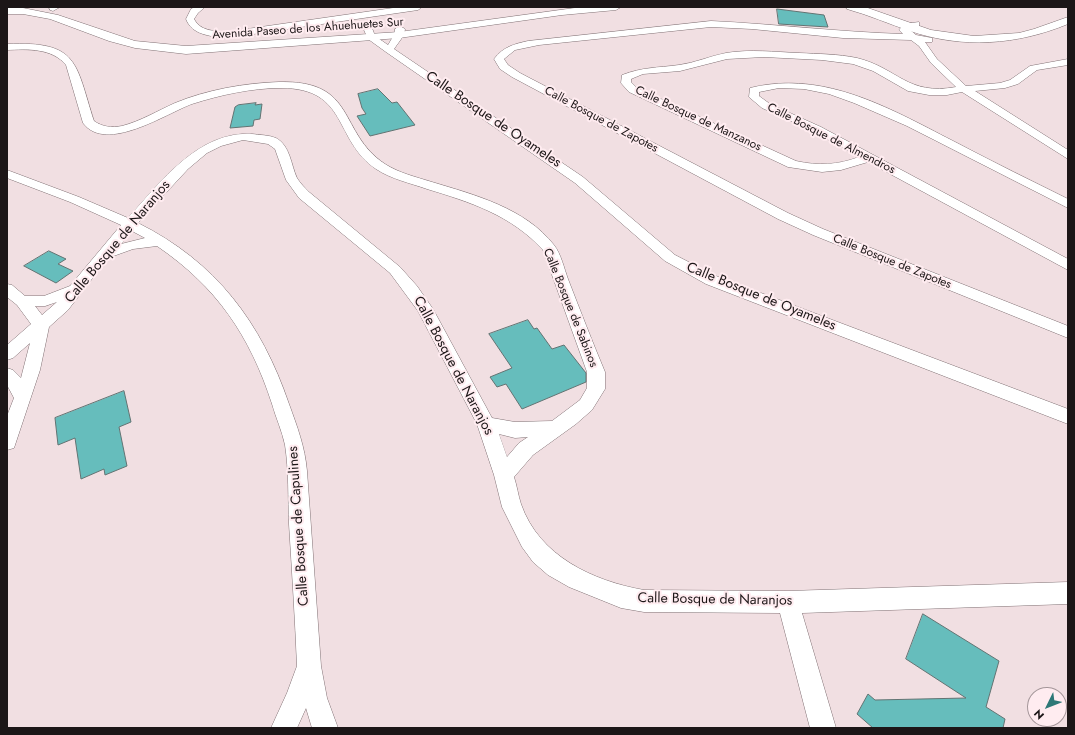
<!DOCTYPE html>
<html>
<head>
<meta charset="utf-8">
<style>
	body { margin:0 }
	#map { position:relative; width:1075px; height:735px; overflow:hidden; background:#f1dfe2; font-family:Jost,sans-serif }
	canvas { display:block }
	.frame { position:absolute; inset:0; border:8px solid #1c1617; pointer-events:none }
	.north { position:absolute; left:1027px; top:687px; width:40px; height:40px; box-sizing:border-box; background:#ffecf0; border:1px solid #a49699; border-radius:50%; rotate:227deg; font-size:11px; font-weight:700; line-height:16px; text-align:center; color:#1c1617 }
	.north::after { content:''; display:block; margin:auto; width:14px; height:18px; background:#2e7877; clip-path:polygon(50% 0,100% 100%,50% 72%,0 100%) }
</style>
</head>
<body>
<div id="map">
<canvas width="1075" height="735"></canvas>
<div class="frame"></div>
<div class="north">N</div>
</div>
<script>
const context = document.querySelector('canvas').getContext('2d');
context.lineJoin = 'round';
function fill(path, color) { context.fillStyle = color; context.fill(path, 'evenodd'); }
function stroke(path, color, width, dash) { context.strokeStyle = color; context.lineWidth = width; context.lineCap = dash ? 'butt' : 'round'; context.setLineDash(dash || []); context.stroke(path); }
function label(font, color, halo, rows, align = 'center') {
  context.font = font + ' Jost,sans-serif'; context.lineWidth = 4; context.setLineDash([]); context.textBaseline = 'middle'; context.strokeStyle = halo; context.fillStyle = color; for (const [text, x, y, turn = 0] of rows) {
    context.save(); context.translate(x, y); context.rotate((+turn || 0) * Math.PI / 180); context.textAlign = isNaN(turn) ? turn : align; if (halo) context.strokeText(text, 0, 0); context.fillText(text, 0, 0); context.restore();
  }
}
const building = new Path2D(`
	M777,9L824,15L828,27L779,24Z
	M378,89L392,103L397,102L415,125L370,136L357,116L366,114L362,108L358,94Z
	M256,103L255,105L262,104L260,119L254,120L253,126L230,128L235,107L238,105Z
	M49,251L66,259L58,264L73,271L56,283L24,266Z
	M528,320L534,329L537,328L552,349L564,345L586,373V382L522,409L506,384L497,387L490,377L512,368L489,334Z
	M124,391L131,422L119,427L127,466L105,475L104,469L81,479L75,438L58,445L55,418Z
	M923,614L999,661L986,707L1005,719L1003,728H873L857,714L868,694L875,700L966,698L906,659Z`);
fill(building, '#66bdbc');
stroke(building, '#627372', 1);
const minor = new Path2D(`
	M49,7H60L53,11L50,10Z
	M195,7H205L198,13L194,19C200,31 214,31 226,32L400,7H422L418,10L226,38C210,36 192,35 186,19L191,9Z
	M711,21C775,24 839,32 903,34L899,30L904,24L919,22V26L909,29L916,35L932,38V42H925L937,59L966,86L1000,83L1010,80L1030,66L1068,59V65L1037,70L1018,84L1005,88L975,91L1068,150V159L962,92L947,95H929L908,91L873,71L853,64L822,60L764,57L727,59L680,71L643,74L631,79V82L637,88L796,161C818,166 838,165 859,157L813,131L762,108L749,97L750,88C826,69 894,111 959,144C995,163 1032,181 1068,199V208L907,126L854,103L829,94L804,89L779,88L759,92V96L770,104L821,127L1068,259V270L868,162L841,170L822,172L788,167L629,92L621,83L622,75C643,67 657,68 679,65C695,63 710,56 726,53C750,49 775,52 799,53C818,54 838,54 857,58C898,68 907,96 956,87L931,63L919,46L911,40L843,38L752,29L711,27L539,45L515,50L504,59L508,65L520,73L788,213L823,229L1068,326V338L813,235L778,219L512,77L500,69L494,59C503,47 514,44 528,41Z
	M400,26L405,29L404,35L394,49L583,177L675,255L716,276L1068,409V424L706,284L665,261L575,183L386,52L368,39L364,30L366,28H372L375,36L388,45L394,35L395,29Z
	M7,44C79,41 75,62 94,121C103,127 111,128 122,126C141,121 157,111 175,103C206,90 245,83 279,82C358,80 337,132 385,164C399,173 416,177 432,182C475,195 525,208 554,245C561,254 564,268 568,279C580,310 592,341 605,372V389L592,410L576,424L533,455L514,477C517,486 518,495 521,504C539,556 593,581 644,590L788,591L1068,582V604L802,613L836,728H810L780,613L644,612L621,608L569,587L548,575L533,562L522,547L502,507L494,475L477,424L418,311L390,273L299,198L286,180L275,149L268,144L243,140L221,146L207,153L188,169L138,223C216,262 261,322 289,404C297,426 305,447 307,471L321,666L327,698L338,728H312L306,708L297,728H271L287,693L297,666C295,619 292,571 289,524C288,498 289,471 285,445C282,431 276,418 272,404C250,336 217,287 157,246L133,249L108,258L68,310L49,327L40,370L14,448L7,450V416L14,398L7,385V368L13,370L21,378L30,343L13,358L7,360V345L31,324L17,305L7,297V284L12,285L25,296H44L70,286L121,225L70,202L7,178V170L79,197L128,218C161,182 198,131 252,134C259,135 269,135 276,138C290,145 291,165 297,178C300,183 305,188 309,192L400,267L417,286L433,309L492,418L515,422L552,421L580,400L587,388V372L543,250C511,215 470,202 427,189C410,183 391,179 376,169C333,140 349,88 281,88C252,88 220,95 192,104C167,113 106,154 83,123L66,65C52,48 28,49 7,50ZM132,231L145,238L121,244ZM57,302L42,315L35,306H45ZM499,434L515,438L528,437L519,443L507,457Z`);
const tertiary = new Path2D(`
	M582,7H621L616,10L562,15L399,38L186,54L135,48L109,41L50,19L23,14H7V8H23L58,15L135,41L186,46L399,32Z
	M846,7H865L931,30L974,36L1019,33L1034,29L1068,17V24C1017,45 963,49 910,31C889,24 869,15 847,9Z`);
stroke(minor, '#807174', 1);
stroke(tertiary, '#807174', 1);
fill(minor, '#fff');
fill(tertiary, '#fff');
label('12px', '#1c1617', '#ffecf0', [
	["Avenida Paseo de los Ahuehuetes Sur",308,29,-4],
	["Calle Bosque de Manzanos",698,119,25],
	["Calle Bosque de Zapotes",601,120,28],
	["Calle Bosque de Almendros",831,139,27],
	["Calle Bosque de Zapotes",892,262,22],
	["Calle Bosque de Sabinos",570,308,68]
]);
label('14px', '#1c1617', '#ffecf0', [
	["Calle Bosque de Oyameles",493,120,34],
	["Calle Bosque de Naranjos",118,242,-50],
	["Calle Bosque de Oyameles",761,297,22],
	["Calle Bosque de Naranjos",453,366,62],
	["Calle Bosque de Capulines",299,526,-94],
	["Calle Bosque de Naranjos",715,600,1]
]);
</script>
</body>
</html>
